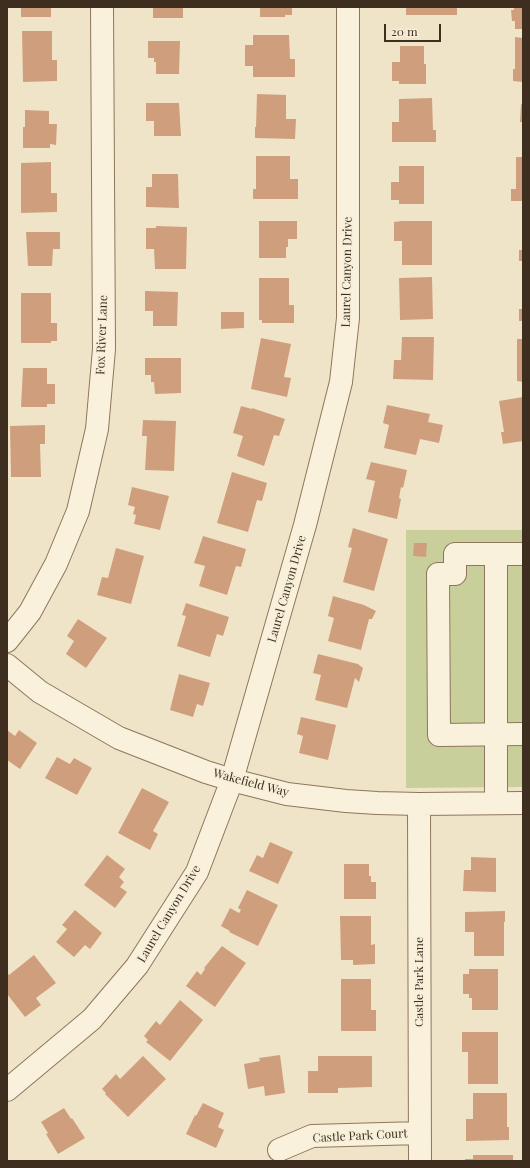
<!DOCTYPE html>
<html>
<head>
<meta charset="utf-8">
<style>
	body { margin:0 }
	#map { position:relative; width:530px; height:1168px; overflow:hidden; background:#f0e4c8; font-family:"Playfair Display",serif }
	canvas { display:block }
	.frame { position:absolute; inset:0; border:8px solid #3d2e20; pointer-events:none }
	.scale { position:absolute; left:384px; top:24px; width:57px; height:18px; box-sizing:border-box; border:2px solid #3d2e20; border-top:0; padding-left:5px; font-size:12px; line-height:14px; white-space:nowrap; color:#3d2e20; -webkit-text-stroke:3px #f7eed8; paint-order:stroke }
</style>
</head>
<body>
<div id="map">
<canvas width="530" height="1168"></canvas>
<div class="frame"></div>
<div class="scale">20 m</div>
</div>
<script>
const context = document.querySelector('canvas').getContext('2d');
context.lineJoin = 'round';
function fill(path, color) { context.fillStyle = color; context.fill(path, 'evenodd'); }
function stroke(path, color, width, dash) { context.strokeStyle = color; context.lineWidth = width; context.lineCap = dash ? 'butt' : 'round'; context.setLineDash(dash || []); context.stroke(path); }
function label(font, color, halo, rows, align = 'center') {
  context.font = font + ' "Playfair Display",serif'; context.lineWidth = 3; context.setLineDash([]); context.textBaseline = 'middle'; context.strokeStyle = halo; context.fillStyle = color; for (const [text, x, y, turn = 0] of rows) {
    context.save(); context.translate(x, y); context.rotate((+turn || 0) * Math.PI / 180); context.textAlign = isNaN(turn) ? turn : align; if (halo) context.strokeText(text, 0, 0); context.fillText(text, 0, 0); context.restore();
  }
}
fill(new Path2D(`
	M406,530H523V787L406,788Z`), '#c9cf9b');
fill(new Path2D(`
	M21,7H51V17H21Z
	M153,7H183V18H153Z
	M260,7H292V15H285V17H260Z
	M406,7H457V15H406Z
	M514,7H523V29H515V21H512L511,10H514Z
	M22,31H52V60H57V81L23,82Z
	M253,35H289L290,59H295V77H253V66H245V45H253Z
	M515,37L523,38V82L513,81V69H515Z
	M148,41H180L179,74H156V62H154V58H148Z
	M400,46H424V64H426V84H399V81H392V62H400Z
	M257,94L286,95V119H296L295,139L255,138V127H256Z
	M432,98L433,130H436V142H392V122H399V99Z
	M146,103H179L181,136H154V121H146Z
	M521,104L523,105V122H520Z
	M25,110L49,111V124H57L56,145L50,144V148H23V127H25Z
	M256,156H290V179H298V199H253V189H256Z
	M516,157H523V201H511V189H516Z
	M51,162V193H57V212L21,213V163Z
	M399,166H424V204H399V200H391V182H399Z
	M152,174H178L179,208L146,207V187H152Z
	M259,221H297V239H288V247H286V258H259Z
	M402,221H432V265H402V241H394V222Z
	M156,226L187,227L186,269H155L154,249H146V228H156Z
	M26,232H60V249H53L52,266H28Z
	M519,250H523V261H519Z
	M432,277L433,319L400,320L399,278Z
	M259,278H289V305H294V323H262V320H259Z
	M145,291L178,292L177,326H153V311H145Z
	M21,293H51V323H57V341H51V343H21Z
	M519,309H523V321H519Z
	M221,312H244V328L221,329Z
	M402,337H434L433,380L393,379L394,360H401Z
	M261,338L291,344L284,377L291,378L287,397L251,389Z
	M517,339H523V382L517,381Z
	M145,358H181V393L155,394L154,382H151V375H145Z
	M23,368H47V384H55V404H47V407H21Z
	M523,397V441L503,444L501,432H504L499,401Z
	M387,405L430,414L428,422L443,425L439,443L420,439L416,455L384,448L389,425L383,423Z
	M241,406L252,409V408L285,419L279,436L274,435L264,466L237,456L243,436L233,433Z
	M143,420L176,421L174,471L145,470L147,436H142Z
	M45,425V444H40L41,477H11L10,426Z
	M371,462L407,470L403,488L401,487L399,498L401,499L397,519L368,512L375,481L366,479Z
	M232,472L267,483L262,501L257,500L248,532L217,523Z
	M132,487L169,496L160,530L134,524L136,515L133,514L135,507L128,505Z
	M353,528L388,539L374,591L343,582L352,548L348,547Z
	M203,536L246,549L241,567L236,566L227,595L199,586L205,566L194,563Z
	M414,543H427L426,557L413,556Z
	M116,548L144,556L131,604L97,595L102,577L108,578Z
	M333,596L364,605L376,611L372,619H369L361,650L328,641L334,618L328,616Z
	M186,603L229,617L223,636L217,634L210,657L177,646L186,616L182,615Z
	M78,619L107,638L86,668L66,654L74,641L67,636Z
	M318,654L358,664L363,668L359,682L355,678L347,708L315,700L321,675L313,673Z
	M179,674L210,683L203,706L197,704L193,717L170,710Z
	M301,717L336,725L328,760L299,753L303,736L297,734Z
	M7,730L15,736L19,730L37,743L20,769L7,760Z
	M57,757L70,764L74,758L92,768L77,795L45,778Z
	M142,788L169,802L153,831L158,834L150,850L118,833Z
	M270,842L293,852L278,884L249,871L257,855L263,858Z
	M107,855L125,869L119,877L124,882L120,887L127,892L115,908L84,885Z
	M471,857L496,858V892L463,891L464,870H471Z
	M344,864H369V876H371V882H376V899H344Z
	M247,890L278,905L258,946L229,932L230,931L221,926L230,908L239,913L241,910L238,908Z
	M75,910L102,933L90,949L85,945L74,957L56,942L67,929L62,925Z
	M505,911V922H504V956H474V932H465V912Z
	M340,916H371V945L375,944V964L353,965V960H341Z
	M222,946L246,963L215,1007L186,986L197,971L201,975L205,969L204,968Z
	M34,955L56,983L36,998L41,1005L25,1017L7,994V973L9,975Z
	M469,969H498V1010H472V998H469V994H463V974H469Z
	M341,979H371V1010H376V1031H341Z
	M180,1000L203,1020L170,1061L146,1042L148,1040L144,1036L156,1021L160,1025Z
	M462,1032H498V1084H468V1052H462Z
	M280,1055L285,1093L265,1096L264,1086L248,1089L244,1064L260,1061L259,1058Z
	M143,1056L166,1079L128,1117L105,1094L106,1093L102,1089L116,1074L120,1079Z
	M318,1056H372V1087L338,1088V1093H308V1071H318Z
	M473,1093H507V1127H509V1140L466,1141V1119H473Z
	M203,1103L224,1113L218,1127L224,1130L216,1148L186,1134L195,1115L196,1116Z
	M64,1108L71,1119L72,1118L85,1138L58,1154L46,1134L48,1133L41,1122Z
	M473,1155H513V1161H465V1159H473Z`), '#cf9f7d');
const minor = new Path2D(`
	M496,554V803
	M523,554H455V574H438L439,735L523,734
	M7,641L30,612L56,564L78,511L97,429L104,349L102,7
	M7,665L40,692L119,738L206,772L232,780L287,794L346,801L377,803L419,804L523,803
	M419,804L420,1161
	M7,1090L92,1019L137,966L197,872L232,780L305,525L341,382L348,318V7
	M279,1150L312,1136L419,1133`);
stroke(minor, '#8d765c', 24);
stroke(minor, '#faf1dc', 22);
label('12px', '#3d2e20', '#f7eed8', [
	["Laurel Canyon Drive",347,272,-89],
	["Fox River Lane",102,335,-88],
	["Laurel Canyon Drive",287,589,-74],
	["Wakefield Way",251,783,15],
	["Laurel Canyon Drive",169,914,-59],
	["Castle Park Lane",419,982,-90],
	["Castle Park Court",360,1136,-3]
]);
</script>
</body>
</html>
